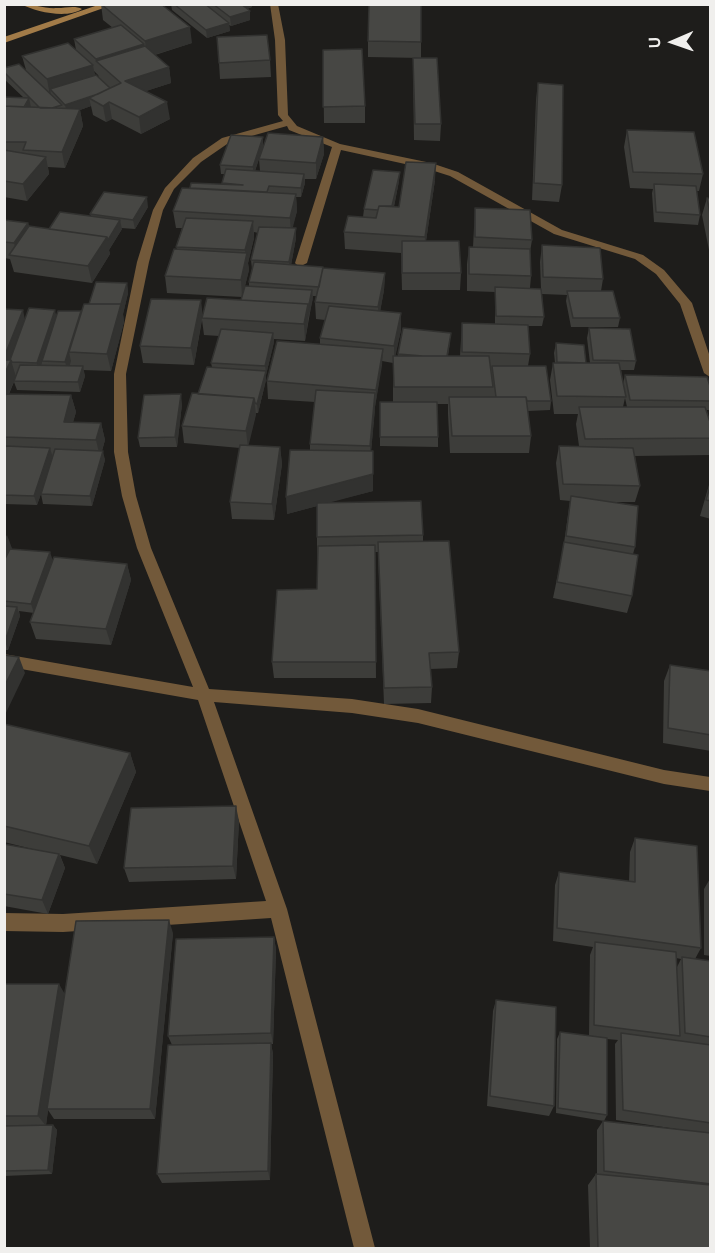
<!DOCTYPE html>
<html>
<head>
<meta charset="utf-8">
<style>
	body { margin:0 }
	#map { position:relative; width:715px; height:1253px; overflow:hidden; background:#1e1d1b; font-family:Figtree,sans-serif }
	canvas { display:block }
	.frame { position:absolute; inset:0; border:6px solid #f0efed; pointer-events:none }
	.north { position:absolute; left:643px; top:12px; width:60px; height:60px; -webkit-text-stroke:4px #1e1d1b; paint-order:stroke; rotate:268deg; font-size:16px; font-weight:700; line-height:24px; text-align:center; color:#f0efed }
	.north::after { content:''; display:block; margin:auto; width:21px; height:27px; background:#f0efed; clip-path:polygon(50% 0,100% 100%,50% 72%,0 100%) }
</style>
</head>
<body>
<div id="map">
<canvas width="715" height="1253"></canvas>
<div class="frame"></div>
<div class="north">U</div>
</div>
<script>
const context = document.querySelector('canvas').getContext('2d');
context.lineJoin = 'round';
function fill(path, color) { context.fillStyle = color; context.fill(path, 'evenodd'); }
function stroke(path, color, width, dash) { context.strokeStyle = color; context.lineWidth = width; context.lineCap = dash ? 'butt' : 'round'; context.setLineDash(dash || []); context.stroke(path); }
fill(new Path2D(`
	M270,4H278L285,40L288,115L297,126L340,144L431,163L458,172L562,230L643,255L664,270L692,303L710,357V377L704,373L680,304L656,274L635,259L554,234L450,176L428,169L341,150L307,263L301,266L297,265L295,263L332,147L289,130L287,126L230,142L201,162L174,189L163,210L149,262L126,374L128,452L136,496L151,548L209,689L352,699L418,709L664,770L710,777V791L664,784L418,723L352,713L214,702L287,909L375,1248H354L271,918L63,932L4,931V913L63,914L266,901L198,700L4,666V654L193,687L137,548L122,496L114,452V374L137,262L153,210L165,188L193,158L222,138L283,121L278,115L275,40Z`), '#72593a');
fill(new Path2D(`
	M21,4C33,4 45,9 57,8C66,8 75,5 82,9C67,19 36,12 21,4Z
	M101,4H115L4,43V37Z`), '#a27b48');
fill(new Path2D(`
	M101,4L192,43L155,55L169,67L171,83L146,91L170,119L141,134L112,119L106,122L93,115L91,106L80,110L83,126L65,168L48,167L49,174L27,201L4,197V97L24,98L4,79V68L26,70L22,56L76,50L74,39L113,28L103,20ZM94,71L98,75L99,77L95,75Z
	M171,4H252V7L247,9L250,11V20L231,26L229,25L230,31L207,38L172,10Z
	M368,41L421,42V58L368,57Z
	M323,50L365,106V123H324Z
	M413,58L441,124L440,141L414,140L413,74Z
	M270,60L271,77L220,79L219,63Z
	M538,83L562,185L559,202L532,200L536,100Z
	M627,130L703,174L699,191H697L700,215L698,225L654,222L652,193L653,189L630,188L624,147Z
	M263,137V146L323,137L324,154L316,179H305V183L301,197H296L297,211L292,228L296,238L291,265L323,267V271L385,273L384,290L380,311L401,313V330L395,356H398V354L450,342L448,356H460L462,323L495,324V292L467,291V264L469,247H473L475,208L532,240L530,252L531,276L530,288L541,289L540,262L542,245L603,279L601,291L620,318L618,327H571L566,301L567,295L542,294L544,317L542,326H528L530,354L528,366L551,401L550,410L528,411L531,436L529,453H450L448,414V404H437L438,437V447L380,446V402H393V363L382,361L375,407L371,451L373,491L329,502L423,535V541L459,652L457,668L430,669L432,687L431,703L384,704L378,552H375L376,678H274L272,662L317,589V506L287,514L310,450V444L315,402L268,399L267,381L320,344V338L325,320L316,319L315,302L317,296H313L305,341L274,339V342L266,375V380L258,413H256L248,445L280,447L282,464L274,520L232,519L230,502L240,448L184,443L182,426L212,367L211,363L219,336L204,335L202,320L194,365L143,363L140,346L203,316L241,300L242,297L167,293L165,276L177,249L176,247L182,228H176L173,211L190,188L222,184L225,174H221L220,165ZM259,159L260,171H255ZM254,232L258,233L251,260L252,269L249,282V286H245L249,270L248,263L254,238Z
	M435,180L426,241L461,273L460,290H402L401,253L345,249L344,232L363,217L364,209L399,181L394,207H399Z
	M707,198L711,199V260L702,215Z
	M148,207L135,229L121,228L122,229L109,250L110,254L92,283L14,272L10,259L4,258V220L28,223L29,226L49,229L91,216L90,214Z
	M127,283L128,293L123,314L124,322L111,371L83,370L85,376L80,392L17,390L14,382L9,394L71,395L76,412L73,422L101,423L105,440L102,451L105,460L92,506L43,504L41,494L37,505L4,504V309L25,319L56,316L81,311L89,304Z
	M589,328L636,361L634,370H621L623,384L625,375L711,389V410H706L711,425V450L709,455L635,456L640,486L635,502H612L635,547L633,554L632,596L627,613L553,598L563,550L570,501L560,500L556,463L559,446H579L576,424L578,414H554L550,380L553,363H555L554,353L556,343L586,363H590L587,338ZM625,398L627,407H623Z
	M182,404L177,447H140L138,438Z
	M711,478V519L700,516Z
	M4,534L12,549L53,561L127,564L131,580L111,645L36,639L30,622L34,613L19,611L20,616L8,650H4Z
	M670,665L711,671V751L663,743L664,681Z
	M4,724L130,753L136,772L97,864L60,855L65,868L48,914L4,906V844L44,852L4,842Z
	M239,821L236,879L129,882L124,868Z
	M635,838L701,948L695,959L711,961V1248H590L588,1185L596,1174H597V1130L603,1121L690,1131L616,1120L615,1044L618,1040L607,1039V1115L604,1121L556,1113L557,1039L560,1032L589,1036L590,955L593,947L553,941L555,885L559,872L629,881L630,852ZM676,958L681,959L677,967Z
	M711,877V956L704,955V889Z
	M173,933L155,1119H54L48,1110L46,1125H53L57,1130L52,1174L4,1176V984L65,994Z
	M274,937L276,950L273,1044H271L273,1054L270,1180L162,1183L157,1174L172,1045L168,1036Z
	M496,1000L554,1106L549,1116L487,1106L493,1011Z`), '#3d3d3a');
fill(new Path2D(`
	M239,4H252V7L239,11Z
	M250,11V20L231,26L230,17Z
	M229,23L230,31L207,38L206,30Z
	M190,27L192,43L147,57L145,41Z
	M144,44L146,61L97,62L96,59Z
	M93,65L96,82L50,89L51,95L50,96L47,79Z
	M169,67L171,83L127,97L125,81Z
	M112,90L89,98L91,106L80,110L83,126L65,168L62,152L67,114L65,105Z
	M29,98L31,107L22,113Z
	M109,102L112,119L106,122L103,106Z
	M167,102L170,119L141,134L139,117Z
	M263,137V146L253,177V167Z
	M323,137L324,154L316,179V163Z
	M46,157L49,174L27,201L23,184Z
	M436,163L435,180L424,255L425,237Z
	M400,172L399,181L391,220L392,211Z
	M304,174L305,183L301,197V188Z
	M296,194L297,211L291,235L290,218Z
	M147,197L148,207L135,229L133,220Z
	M120,220L122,229L109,250L110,254L92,283L88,266L107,237Z
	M253,221L254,238L248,263L249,270L242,297L241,280L246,258L245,250Z
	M28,223L32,240L18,256L14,243Z
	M296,228V238L290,271L289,262Z
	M385,273L384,290L378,324V307Z
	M127,283L128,293L123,314L124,322L111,371L107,354Z
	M312,290L313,299L308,319V309Z
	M201,300L203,318H202L194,365L191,348Z
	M308,304V322L305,341L304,324Z
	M23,310L25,320L8,365L5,355Z
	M55,310L57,319L42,361V363L39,372L37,363Z
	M81,311L69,352L71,361L68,371L65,362Z
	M401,313V330L394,363V346Z
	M273,333L274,342L266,375V380L258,413L257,404L266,372L265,366Z
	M383,349L382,366L375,407L376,390Z
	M11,360L16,377L4,404V375Z
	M83,366L85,376L80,392L78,382Z
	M375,393V410L370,463V446Z
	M181,394L182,404L177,447L175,437Z
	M71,395L76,412L68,439L64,422Z
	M254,398L256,415L248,448L246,431Z
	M101,423L105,440L100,457L96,440Z
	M280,447L282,464L274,520L272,504Z
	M50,448L53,458L37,505L34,496Z
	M103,451L105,460L92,506L90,496Z
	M373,474V491L287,514L286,497Z
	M7,535L13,551L4,570V540Z
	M50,552L53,561L34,613L31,604Z
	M127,564L131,580L111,645L106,629Z
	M17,607L20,616L8,650L5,641Z
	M19,657L25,673L4,717V687Z
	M130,753L136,772L97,864L89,846Z
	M236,806L239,821L236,879L233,866Z
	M59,854L65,868L48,914L42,900Z
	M169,920L173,933L155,1119L150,1109Z
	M274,937L276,950L273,1044L271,1033Z
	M59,984L66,996L47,1109L48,1110L46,1126L38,1116Z
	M271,1043L273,1054L270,1180L268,1171Z
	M53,1125L57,1130L52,1174L48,1170Z`), '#323230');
const building = new Path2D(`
	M101,4H161L190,27L145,41Z
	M174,4H205L229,23L206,30Z
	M213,4H241L250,11L230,17Z
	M369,4H421V42L368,41Z
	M121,25L144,44L96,59L74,39Z
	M267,35L270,60L219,63L217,37Z
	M68,43L93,65L47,79L22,56Z
	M145,46L169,67L125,81L167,102L139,117L109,102L103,106L89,98L121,83L96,61Z
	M362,49L365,106L323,107V50Z
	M413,58H437L441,124H415Z
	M19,64L62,105L52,108H40L4,72V68Z
	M96,75L110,88L98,94L65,105L50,89Z
	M538,83L563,85L562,185L534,183Z
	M4,97L29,98L24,107L4,106Z
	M4,106L80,109L62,152L23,150L26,142H4Z
	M627,130L694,132L703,174L633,172Z
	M268,133L323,137L316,163L259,159Z
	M231,135L263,137L253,167L220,165Z
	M4,150L46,157L23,184L4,181Z
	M406,162L436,163L425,237L344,232L348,216L376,218L379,206L399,207Z
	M226,169L304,174L301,188L269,186L267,192L190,188L191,183L243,185L222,183Z
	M373,170L400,172L392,206H379L378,210L364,209Z
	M654,184L696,186L700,215L656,212Z
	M182,188L296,194L290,218L173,211Z
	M104,192L147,197L133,220L90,214Z
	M707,198L711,199V219Z
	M475,208L530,210L532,240L475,237Z
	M60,212L120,220L108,240L107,237L49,229Z
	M186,218L253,221L245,250L176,247Z
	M4,220L28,223L14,243L4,242Z
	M29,226L107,237L88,266L9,255Z
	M259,227L296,228L289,262L251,260Z
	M402,241H459L461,273H402Z
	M542,245L600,248L603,279L543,277Z
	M469,247L530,249L531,276L469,274Z
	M174,249L247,253L241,280L165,276Z
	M254,262L323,267L319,287L249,282Z
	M323,268L385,273L378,307L315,302Z
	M96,282L127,283L121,304H89Z
	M245,286L312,290L308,309V304L241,300Z
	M495,287L541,289L544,317L496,316Z
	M567,291H613L620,318H573Z
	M207,298L308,304L304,324L202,318Z
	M151,299L201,300L191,348L140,346Z
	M84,304H121L107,354L69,352Z
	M329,306L401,313L394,346L320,338Z
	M29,308L55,310L37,363L12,362L11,360H10Z
	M4,309L23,310L5,355H4Z
	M58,311H81L65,362L42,361Z
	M462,323L528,325L530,354L462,352Z
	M403,328L451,333L447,356H423L398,354Z
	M589,328L630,329L636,361L593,360Z
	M221,329L273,333L265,366L211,363Z
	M277,341L383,349L376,390L267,381Z
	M556,343L584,345L586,363L557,362Z
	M393,356H489L493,387H394Z
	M4,360H11L4,375Z
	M553,363H619L626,397L557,396Z
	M20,365L83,366L78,382L14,381Z
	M492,366H546L551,401H527L526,397H496Z
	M207,367L266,371L257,404L255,403L254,398L198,394Z
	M625,375L707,377L711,389V401L630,400Z
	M316,390L375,393L370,446L310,444Z
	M192,393L254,398L246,431L182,426Z
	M6,394L71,395L64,422L101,423L96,440L4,437V399Z
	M181,394L175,437L138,438L144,395Z
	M449,397H526L531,436H452Z
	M380,402H437L438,437H380Z
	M579,407H705L711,425V438L585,439Z
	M240,445L280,447L272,504L230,502Z
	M6,446L50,448L34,496L4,495V450Z
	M559,446L633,448L640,486L563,484Z
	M55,449L103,451L90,496L41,494Z
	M290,450L373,451V474L286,497Z
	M711,483V501L706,500Z
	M571,496L638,506L635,547L566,536Z
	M421,501L423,535L317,537V503Z
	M449,541L459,652L429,653L432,687L384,688L378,542Z
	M564,542L638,555L632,596L557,582Z
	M375,545L376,662H272L277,590L317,589L318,546Z
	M10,549L50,552L31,604L4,601V561Z
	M54,557L127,564L106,629L30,622Z
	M4,606L17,607L5,641H4Z
	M4,655L19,657L4,687Z
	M670,665L711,671V735L668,728Z
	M4,724L130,753L89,846L4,826Z
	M236,806L233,866L124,868L131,808Z
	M635,838L697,846L701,948L557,928L559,872L635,882Z
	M4,844L59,854L42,900L4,894Z
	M169,920L150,1109H47L76,921Z
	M274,937L271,1033L168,1036L176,939Z
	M595,942L676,952L680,1036L594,1025Z
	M682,957L711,961V1037L685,1033Z
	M4,984H59L38,1116H4Z
	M496,1000L556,1007L554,1106L490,1096Z
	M560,1032L607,1038V1115L558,1108Z
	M621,1033L711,1045V1123L623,1110Z
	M271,1043L268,1171L157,1174L168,1045Z
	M603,1121L711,1133V1184L604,1171Z
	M53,1125L48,1170L4,1171V1126Z
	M596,1174L711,1185V1248H598Z`);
fill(building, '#474744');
stroke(building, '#323230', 1.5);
</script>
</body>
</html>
